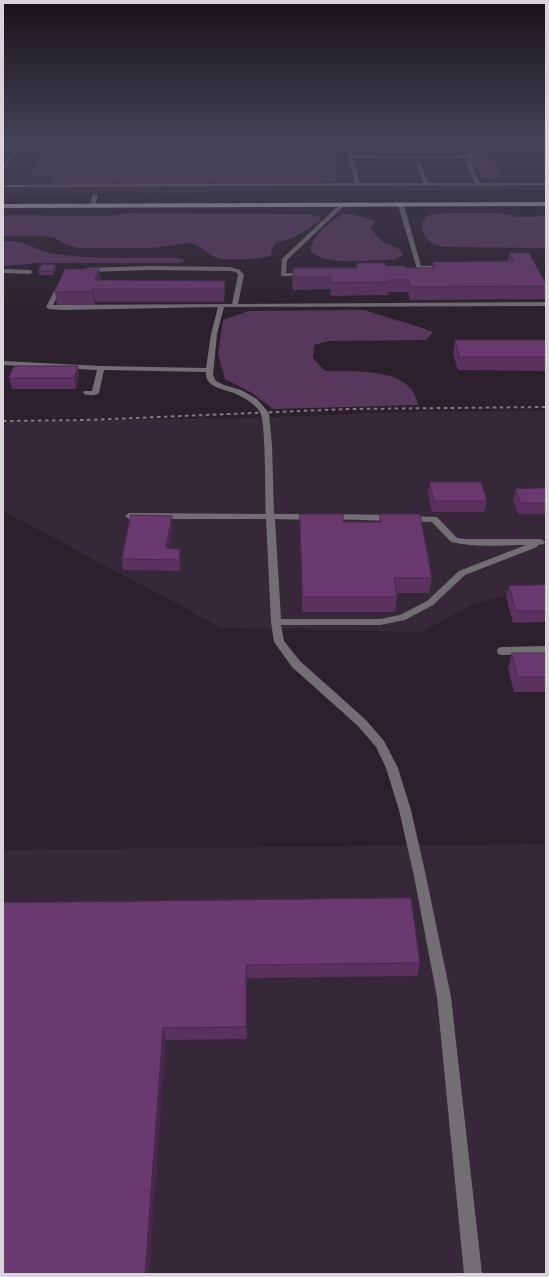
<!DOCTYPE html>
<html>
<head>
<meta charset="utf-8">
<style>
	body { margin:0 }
	#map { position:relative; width:549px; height:1277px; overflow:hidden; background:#2b202c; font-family:"Nunito Sans",sans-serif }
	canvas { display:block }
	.frame { position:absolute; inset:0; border:4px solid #dbd3dc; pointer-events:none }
</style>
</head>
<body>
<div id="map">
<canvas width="549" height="1277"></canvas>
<div class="frame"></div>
</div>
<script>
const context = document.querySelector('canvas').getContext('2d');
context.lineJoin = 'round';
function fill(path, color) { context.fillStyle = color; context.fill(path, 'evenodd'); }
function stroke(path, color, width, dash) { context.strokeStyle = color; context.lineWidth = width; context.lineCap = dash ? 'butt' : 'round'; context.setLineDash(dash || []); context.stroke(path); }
fill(new Path2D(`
	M3,143H546V190L3,194Z
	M546,411V585L470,605L423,632L222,628L3,511V421L248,418L399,412Z
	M546,844V1274H3V850Z`), '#362838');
fill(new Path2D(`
	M47,143H331L338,182L51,184L55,175H31Z
	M129,213L310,214L320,217V220C306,231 295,239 277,242L272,249L271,256L253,259H222L214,257L196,245L189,243L153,248H78L67,245L53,237L45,236H3V215L107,216Z
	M445,213H501L518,217H535L546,215V248L445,247C430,245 421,237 422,222L429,215Z
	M344,214H351L373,220L375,222L370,228C374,232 377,237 382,241C389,246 401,246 403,255L395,259L387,260C364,260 329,266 311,252C308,239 333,218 344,214Z
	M7,241C29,241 37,252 56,254C96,260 136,257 176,258L185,260L183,262L177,263H39L5,266L3,265V242Z
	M364,310C387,318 411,323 433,332L426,340L329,341L314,345L313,358L325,371C354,372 412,366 418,405L273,409L252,393L225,379L218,354L223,320L249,311Z`), '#57375b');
fill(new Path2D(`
	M13,143H22L3,171V166L16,145L3,148V146Z
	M345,143H349L353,156H468L461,143H465L476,161L470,162L480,183H546V185L3,187V185L355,183ZM353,158H470L471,160L465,161L475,183H428L420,163L418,162L416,163L423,183H360Z
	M95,194L98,196L95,206L90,207L92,196Z
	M401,203L404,205L421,266H446L449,268L448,269H417L398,205Z
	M340,204L345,205L287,260L286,273H306L308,274V276H281L282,259Z
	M148,266L230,267L240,270L244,275L238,304L546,302V306L224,307L217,334L213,375L216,381L224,385L241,390L257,399L269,413L272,445L274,514H313L317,517L313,520L275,519L281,619H380L400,615L427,601L459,571L526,545C502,545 475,548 451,542L432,522L409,521L405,518L406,516L437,517L457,538L465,539H541L545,542L544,544L538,545L537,547L465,575L433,605L405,620L380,625H281L284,641L300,661L366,720L384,741L398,768L411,810L426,876L451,997L482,1274H464L437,997L414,876L399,810L386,768L376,747L358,726L292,667L274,642L271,622L266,519H129L125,516L129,513L266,514C265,498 266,421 260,412C255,404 245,398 236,394C226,389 204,388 206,372L104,370L99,393C95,396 87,396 83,393L84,391H92L97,370L3,365V361L101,366L206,368L211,334L218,307L63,310L49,309L46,307L60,280L62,279L65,281L53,305L232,304L238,275L236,272L230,271L148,270L87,272L84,270L87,268Z
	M3,269L30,270L33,272L30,274L3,273Z
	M331,514L393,515L397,518L393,521L328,519L327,517Z
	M546,646V654L502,655L498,654L497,651L498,648L502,647Z`), '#736d74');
fill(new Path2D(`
	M546,202V206L3,208V204Z`), '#c3b7c4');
stroke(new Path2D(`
	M23,143L92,149L239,150`), '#837a84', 1.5, [2.5, 2.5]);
stroke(new Path2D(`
	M3,421L87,420L348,409L546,407`), '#837a84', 2, [3.5, 3.5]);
fill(new Path2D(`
	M371,143H456L458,147L457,155H374L371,146Z
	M476,159L500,173L499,179H483L475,165Z
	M509,253L546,284V292L545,299L410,300L408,292H389L388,295L331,296L330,289L293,290L292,281L293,268H356V263L406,268H432L433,262L508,261Z
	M56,268L53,275H39L38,271Z
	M101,280L225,281V293L224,302H95L94,305H57L55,292Z
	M455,340H546V371L458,370L453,354Z
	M78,366L79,376L76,389H12L9,378Z
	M430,482L487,501L484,512H432L428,493Z
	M546,488V514H518L513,500L516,489Z
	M300,514L343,522H379L380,514L432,578L429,593H396L397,597L395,612H302L300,529Z
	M173,527L169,549L181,560L180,571L123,570L122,559Z
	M546,585V622L513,623L506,597L509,586Z
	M512,653H546V692H514L508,668Z
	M3,903L420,963L417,976L247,978V1039L166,1040Z`), '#5a315f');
fill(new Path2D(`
	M56,265V268L53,275L52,271Z
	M99,269L101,281L95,280Z
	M225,281V293L224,302V289Z
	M93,289L95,302L94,305L92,292Z
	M78,366L79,376L76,389L74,378Z
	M172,516L173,527L167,560L166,548Z
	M180,549L181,560L180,571L179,560Z
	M246,965L247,978V1039L246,1027Z
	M163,1028L166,1040L149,1274H145Z`), '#4a284e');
const building = new Path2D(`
	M373,143H456L458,147H375Z
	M476,159H492L500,173H484Z
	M509,253H529L546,284V286L411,287L409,280H389L390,282L331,283L330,277H293V268H357L356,263H385L386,266H405L406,268H435L433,262L514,261Z
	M42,264L56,265L52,271H38Z
	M65,269H99L95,280L225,281L224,289H93L92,292H55Z
	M455,340H546V357H460Z
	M14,366H78L74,378H9Z
	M430,482H481L487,501H434Z
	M546,488V503H520L516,489Z
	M300,514H343V522H381L380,514H420L432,578H394L397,597H303Z
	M131,515L172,516L166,548L180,549L179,560L122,559Z
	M546,585V611H516L509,586Z
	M512,653H546V677H518Z
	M411,898L420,963L246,965V1027L163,1028L145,1274H3V903Z`);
fill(building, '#69396f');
stroke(building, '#4a284e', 1);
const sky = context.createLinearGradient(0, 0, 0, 322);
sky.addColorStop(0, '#181218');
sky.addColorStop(0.44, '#444256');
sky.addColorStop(1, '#44425600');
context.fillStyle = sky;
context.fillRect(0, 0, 549, 322);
</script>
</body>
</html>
